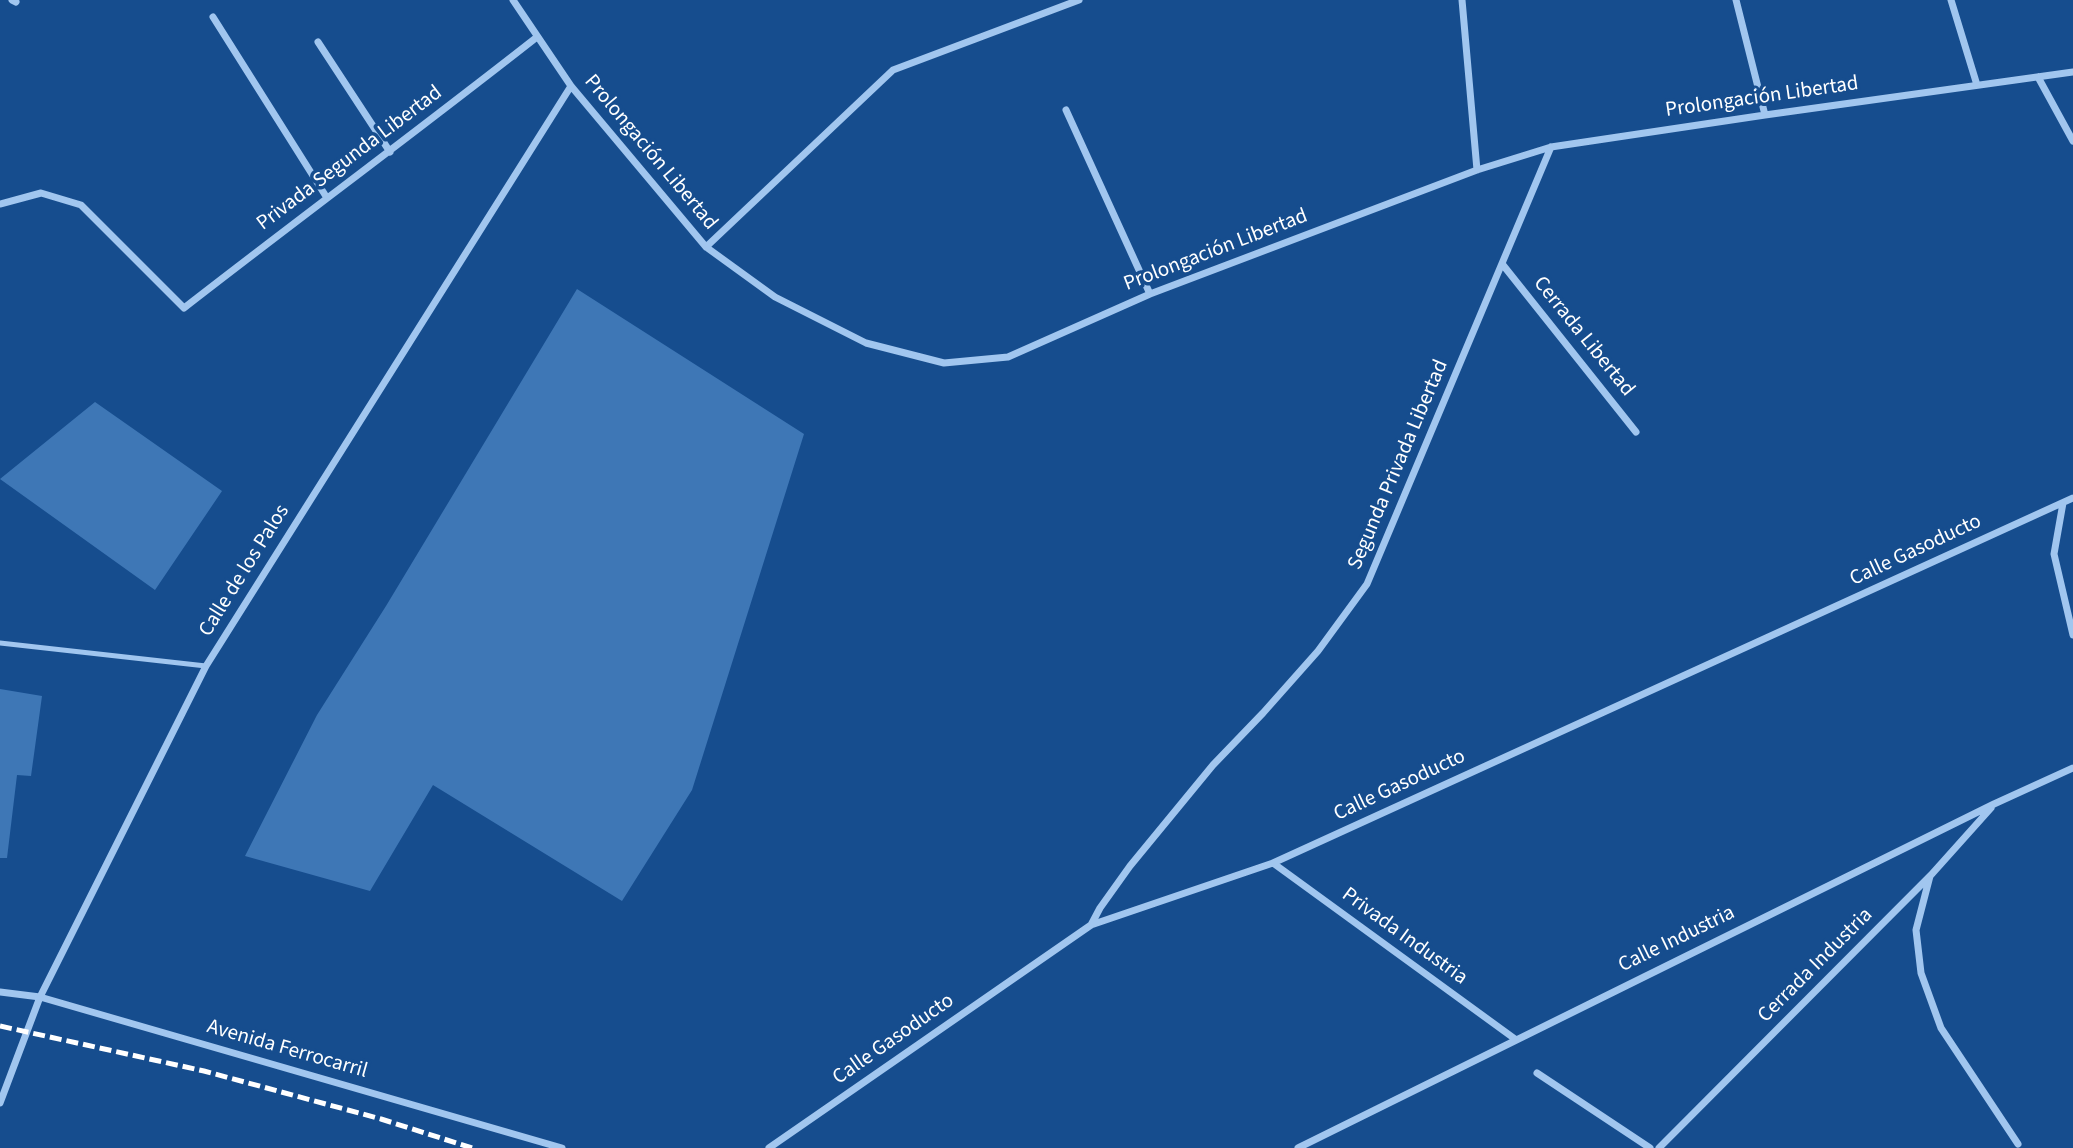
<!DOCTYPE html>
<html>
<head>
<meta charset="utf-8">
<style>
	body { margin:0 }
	canvas { display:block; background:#164d8e }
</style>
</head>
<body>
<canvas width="2073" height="1148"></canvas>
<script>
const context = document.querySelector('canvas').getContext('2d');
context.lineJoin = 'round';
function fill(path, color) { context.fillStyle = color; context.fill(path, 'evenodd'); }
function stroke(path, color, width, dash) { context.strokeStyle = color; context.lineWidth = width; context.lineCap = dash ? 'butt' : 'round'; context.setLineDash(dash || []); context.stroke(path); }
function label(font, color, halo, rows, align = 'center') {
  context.font = font + ' "Source Sans 3",sans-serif'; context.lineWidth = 7; context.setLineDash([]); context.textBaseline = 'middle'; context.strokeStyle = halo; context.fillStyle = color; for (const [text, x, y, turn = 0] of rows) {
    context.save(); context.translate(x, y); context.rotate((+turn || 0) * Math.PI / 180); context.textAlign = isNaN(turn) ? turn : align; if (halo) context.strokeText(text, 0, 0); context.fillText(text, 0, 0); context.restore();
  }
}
fill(new Path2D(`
	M577,289L804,434L692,790L622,901L433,785L370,891L245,856L317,715L386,606Z
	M95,402L222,491L155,590L0,479Z
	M0,689L42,696L31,776L17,775L7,858H0Z`), '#3e77b6');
stroke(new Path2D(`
	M0,643L206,666`), '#a1c6ef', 5);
stroke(new Path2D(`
	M12,0L16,2
	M513,0L571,86L706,247L775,297L866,343L944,363L1008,357L1150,294L1477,170L1551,147L1765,115L2073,72
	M1462,0L1477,170
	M1736,0L1765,115
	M1951,0L1977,85
	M213,17L327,198
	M318,42L390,152
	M2038,77L2073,141
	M1066,110L1150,294
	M0,204L41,193L81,205L184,308C301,217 420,129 537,37
	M706,247L893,70L1079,0
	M1503,265L1636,432
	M2063,503L2054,554L2073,635
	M1273,863L1515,1039
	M1930,876L1916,930L1921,973L1941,1028L2018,1144
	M1091,925L1100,908L1130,866L1213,765L1263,713L1318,651L1367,584L1551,147
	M0,992L40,997L562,1148
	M1537,1073L1650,1148
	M0,1103L40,997L206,666L571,86
	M769,1148L1091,925L1273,863L2073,498
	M1298,1148L1994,804L2073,768
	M1659,1148L1931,875L1991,808`), '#a1c6ef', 7);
stroke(new Path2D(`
	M0,1026L204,1071L381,1119L472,1148`), '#fff', 5, [12, 5]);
label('21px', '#fff', '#164d8e', [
	["Prolongación Libertad",1762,98,-8],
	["Prolongación Libertad",650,153,50],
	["Privada Segunda Libertad",350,159,-37],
	["Prolongación Libertad",1216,251,-21],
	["Cerrada Libertad",1583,337,51],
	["Segunda Privada Libertad",1399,465,-67],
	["Calle Gasoducto",1916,551,-25],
	["Calle de los Palos",245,571,-58],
	["Calle Gasoducto",1400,786,-25],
	["Privada Industria",1404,937,36],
	["Calle Industria",1677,940,-26],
	["Cerrada Industria",1816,966,-45],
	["Calle Gasoducto",894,1040,-35],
	["Avenida Ferrocarril",287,1050,16]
]);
</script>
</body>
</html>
